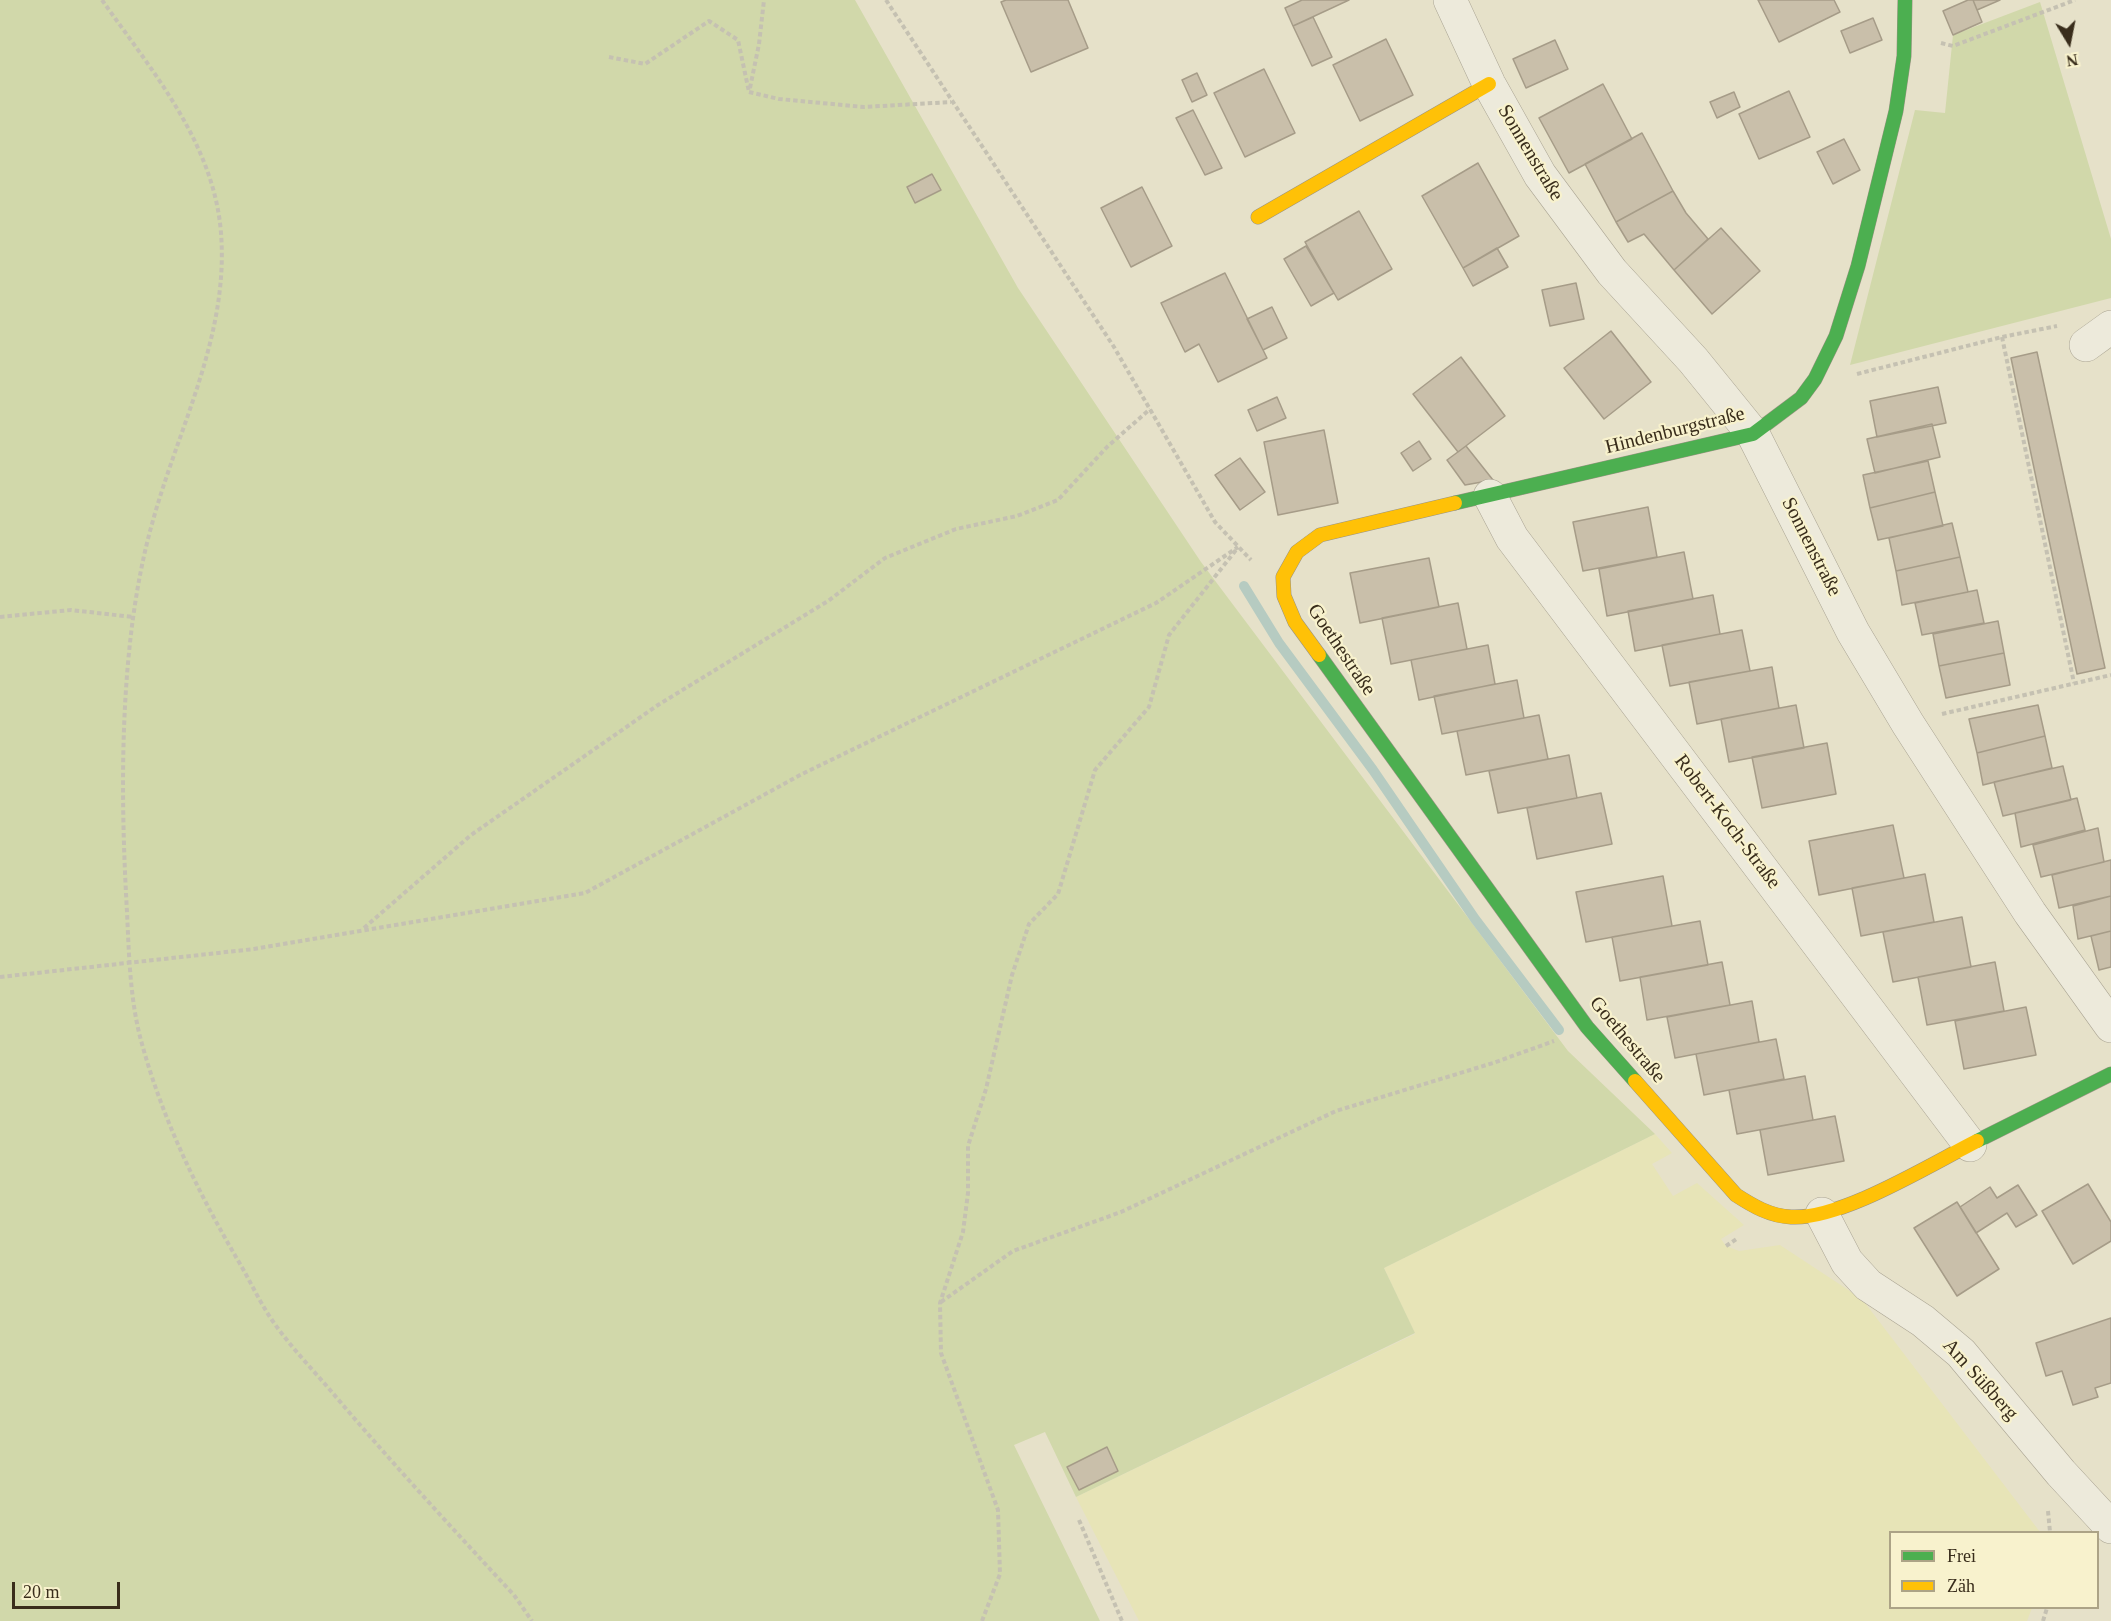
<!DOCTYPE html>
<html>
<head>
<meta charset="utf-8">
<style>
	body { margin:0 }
	#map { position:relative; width:2111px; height:1621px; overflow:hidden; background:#e6e1c9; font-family:Georgia,serif }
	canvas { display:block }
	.legend { position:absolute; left:1889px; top:1531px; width:210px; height:78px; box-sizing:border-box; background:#f8f2cd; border:2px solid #aca386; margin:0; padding:8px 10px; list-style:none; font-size:18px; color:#392d1b }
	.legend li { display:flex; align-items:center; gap:12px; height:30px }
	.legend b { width:30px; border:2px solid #aca386 }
	.north { position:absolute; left:2039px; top:12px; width:60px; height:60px; -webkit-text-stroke:4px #f8f2cd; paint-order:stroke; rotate:170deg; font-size:16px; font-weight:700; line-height:24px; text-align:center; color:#392d1b }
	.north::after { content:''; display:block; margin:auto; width:21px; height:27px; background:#392d1b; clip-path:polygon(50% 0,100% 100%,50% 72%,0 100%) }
	.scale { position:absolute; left:12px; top:1582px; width:108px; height:27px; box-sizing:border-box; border:3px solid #392d1b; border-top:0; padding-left:8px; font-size:18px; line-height:21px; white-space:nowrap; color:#392d1b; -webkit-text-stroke:4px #f8f2cd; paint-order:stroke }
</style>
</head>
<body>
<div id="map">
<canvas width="2111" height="1621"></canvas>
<ul class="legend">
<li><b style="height:8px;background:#4caf50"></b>Frei</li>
<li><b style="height:8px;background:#ffc107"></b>Zäh</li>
</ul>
<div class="north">N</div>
<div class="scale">20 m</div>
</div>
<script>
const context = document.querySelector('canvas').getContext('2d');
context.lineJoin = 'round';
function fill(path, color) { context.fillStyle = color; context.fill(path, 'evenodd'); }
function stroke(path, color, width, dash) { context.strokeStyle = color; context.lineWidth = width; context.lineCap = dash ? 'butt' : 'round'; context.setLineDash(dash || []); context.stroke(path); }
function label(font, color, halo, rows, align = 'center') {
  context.font = font + ' Georgia,serif'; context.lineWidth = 4.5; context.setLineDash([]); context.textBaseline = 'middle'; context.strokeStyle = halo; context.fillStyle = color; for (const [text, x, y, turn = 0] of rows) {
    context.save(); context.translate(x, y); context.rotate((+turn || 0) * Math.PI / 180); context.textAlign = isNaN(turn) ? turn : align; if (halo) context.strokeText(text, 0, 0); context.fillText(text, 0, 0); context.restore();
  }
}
fill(new Path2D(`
	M1655,1134L1672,1153L1652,1164L1673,1196L1697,1183L1744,1225L1721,1239L1726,1246L1739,1251L1780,1245L1862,1299L2040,1532H1890V1608H2032L2027,1621H1139L1076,1497L1415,1334L1384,1268Z`), '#e7e4b7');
fill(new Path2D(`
	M0,0H855L1018,288L1201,562L1568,1051L1655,1134L1384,1268L1415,1333L1076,1497L1045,1432L1014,1445L1100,1621H0Z
	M2040,2L2111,239V298L1850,365L1915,110L1945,113L1953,35Z`), '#d1d8aa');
stroke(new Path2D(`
	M1244,586L1279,643L1373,770L1475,919L1559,1030`), '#b6cbc1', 10);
const building = new Path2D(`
	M1006,0H1068L1088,48L1031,72L1001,2Z
	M1349,0L1293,26L1285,8L1302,0Z
	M1758,0H1834L1840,12L1779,42Z
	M1968,0H1973L1982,22L1953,35L1943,11Z
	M1973,0H2000L1977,10Z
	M1313,17L1332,57L1312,66L1293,26Z
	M1873,18L1882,40L1850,53L1841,31Z
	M1386,39L1413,95L1360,121L1333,65Z
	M1555,40L1568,69L1526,88L1513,59Z
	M1264,69L1295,133L1245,157L1214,93Z
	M1197,73L1207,95L1192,102L1182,80Z
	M1603,84L1632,139L1569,173L1539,118Z
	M1789,91L1810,137L1759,159L1739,114Z
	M1734,92L1740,107L1717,118L1710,102Z
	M1193,110L1222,168L1205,175L1176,118Z
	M1642,133L1673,191L1616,222L1585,164Z
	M1844,139L1860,170L1833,184L1817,152Z
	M1478,163L1519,236L1463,268L1422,196Z
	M932,174L941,190L915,203L907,187Z
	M1142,187L1172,246L1131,267L1101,208Z
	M1673,191L1686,213L1708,239L1674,270L1644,234L1628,242L1616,222Z
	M1359,211L1392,269L1338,300L1305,242Z
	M1721,228L1760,271L1712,314L1674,270Z
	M1306,246L1334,293L1311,306L1284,259Z
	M1497,248L1508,267L1473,286L1463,268Z
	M1225,273L1267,358L1218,382L1199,344L1185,352L1161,303Z
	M1576,283L1584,319L1550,326L1542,290Z
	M1272,307L1287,338L1263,350L1247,319Z
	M1611,331L1651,382L1604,419L1564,368Z
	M2037,352L2105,668L2077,674L2011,358Z
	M1461,357L1505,416L1458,452L1413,394Z
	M1938,387L1946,423L1877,437L1870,401Z
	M1277,397L1286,418L1257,431L1248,410Z
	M1932,424L1940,457L1875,473L1867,439Z
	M1324,430L1338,503L1278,515L1264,442Z
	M1419,441L1431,459L1413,471L1401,453Z
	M1466,446L1493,480L1465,485L1447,460Z
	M1240,458L1265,492L1240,510L1215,475Z
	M1928,461L1935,492L1870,508L1863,475Z
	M1935,492L1943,526L1878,540L1870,508Z
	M1648,507L1657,557L1583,571L1573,522Z
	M1952,523L1960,557L1896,571L1889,538Z
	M1684,552L1693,599L1607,616L1599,569Z
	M1960,557L1968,592L1902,605L1896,571Z
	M1429,558L1439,607L1360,623L1350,573Z
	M1977,590L1984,623L1922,635L1915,603Z
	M1713,595L1720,634L1635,651L1628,611Z
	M1458,603L1467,649L1391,664L1382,618Z
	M1998,621L2004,653L1939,666L1933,634Z
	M1742,630L1750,671L1670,686L1662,645Z
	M1488,645L1495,684L1419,700L1411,660Z
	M2004,653L2010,685L1946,698L1939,666Z
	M1772,667L1779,708L1697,724L1689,682Z
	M1517,680L1524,718L1442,734L1434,696Z
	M1796,705L1804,748L1729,762L1721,719Z
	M2038,705L2045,736L1977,753L1969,719Z
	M1539,715L1548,759L1466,775L1457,731Z
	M2045,736L2052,768L1983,785L1977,753Z
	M1827,743L1836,794L1762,808L1752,757Z
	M1569,755L1577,798L1498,813L1489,771Z
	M2063,766L2071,800L2003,816L1994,782Z
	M1601,793L1612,844L1537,859L1527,808Z
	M2077,798L2085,830L2021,847L2015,813Z
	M1893,825L1904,878L1819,895L1809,841Z
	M2098,828L2104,862L2041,877L2033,845Z
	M2111,860V896L2059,908L2052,875Z
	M1925,874L1934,922L1861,936L1852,888Z
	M1663,876L1672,926L1586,942L1576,892Z
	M2111,896V931L2078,939L2073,906Z
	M1962,917L1971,967L1893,982L1883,932Z
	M1700,921L1708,965L1620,981L1612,937Z
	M2111,931V967L2099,970L2091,936Z
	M1722,962L1730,1005L1647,1020L1640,977Z
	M1995,962L2004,1011L1927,1025L1918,977Z
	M1752,1001L1759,1042L1675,1058L1667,1017Z
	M2026,1007L2036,1055L1964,1069L1955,1021Z
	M1776,1039L1784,1079L1704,1095L1696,1054Z
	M1805,1076L1813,1120L1737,1134L1729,1090Z
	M1835,1116L1844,1161L1768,1175L1760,1130Z
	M2088,1184L2111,1222V1241L2073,1264L2042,1211Z
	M2018,1185L2037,1215L2016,1227L2007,1213L1976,1233L1960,1207L1990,1187L1997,1198Z
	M1957,1202L1999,1269L1957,1296L1914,1228Z
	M2111,1318V1383L2095,1388L2098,1397L2073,1405L2062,1371L2046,1376L2036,1343Z
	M1107,1447L1118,1471L1079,1490L1067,1467Z`);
fill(building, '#c9bfaa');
stroke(building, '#a69c88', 1.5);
const street = new Path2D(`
	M1450,0L1489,84L1540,175L1612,272L1693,360L1753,434L1853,632L1908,724L2030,913L2111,1026
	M2086,345L2111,327
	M1490,496L1512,538L1970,1145
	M1822,1214L1847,1262L1868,1285L1923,1321L1961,1353L2061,1473L2111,1527`);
const fast = new Path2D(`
	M1455,503L1753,434L1801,398L1815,379L1836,336L1858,266L1896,111L1904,56L1905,0
	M1319,655L1587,1027L1635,1081
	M1977,1141L2111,1074`);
const slow = new Path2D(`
	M1258,217L1489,84
	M1319,655L1295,622L1284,596L1283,577L1297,552L1320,535L1455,503
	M1635,1081L1736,1195C1753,1206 1770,1216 1791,1217C1841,1220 1931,1164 1977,1141`);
stroke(street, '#aaa493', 34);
stroke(fast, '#9a9383', 15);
stroke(slow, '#9a9383', 15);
stroke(new Path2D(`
	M102,0C152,71 214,143 221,233C229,336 178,428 152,524C119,641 120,790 127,912C129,955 130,1002 142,1044C164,1124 201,1198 243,1269C253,1287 262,1306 274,1323C291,1347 312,1369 331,1391C390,1461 452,1528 514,1595L532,1621
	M886,0L1114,347L1215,522L1251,560
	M1941,43L1953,46L2075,0
	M609,57L645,64L709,21L738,40L749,92
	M750,88L759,44L764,0
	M749,92L779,99L864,107L951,102
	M2002,337L2074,683
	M1857,374L2002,337L2057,326
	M0,617L71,610L133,617
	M1942,714L2111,675
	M364,928L471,835L658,705L828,601L885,558L956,529L1017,516L1058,500L1107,447L1150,409
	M0,977L254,949L585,893L802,774L1156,603L1238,547
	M1726,1246L1738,1238
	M941,1302L1013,1251L1121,1212L1336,1111L1493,1063L1554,1041
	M2048,1511L2050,1532
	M1079,1520L1122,1621
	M982,1621L1000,1574L998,1510L941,1353L940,1303L963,1232L968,1193V1146L986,1089L1012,975L1029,924L1058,894L1095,770L1149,707L1169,635L1236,550
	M2043,1621L2047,1608`), '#c5c1b2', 4, [4.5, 3]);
stroke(street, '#edeadb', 33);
stroke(fast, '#4caf50', 14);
stroke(slow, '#ffc107', 14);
label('20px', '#392d1b', '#f8f2cd', [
	["Sonnenstraße",1530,153,59],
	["Hindenburgstraße",1675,431,-14],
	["Sonnenstraße",1811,547,63],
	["Goethestraße",1341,650,56],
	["Robert-Koch-Straße",1727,822,53],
	["Goethestraße",1627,1040,50],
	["Am Süßberg",1980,1380,48]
]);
</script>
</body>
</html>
